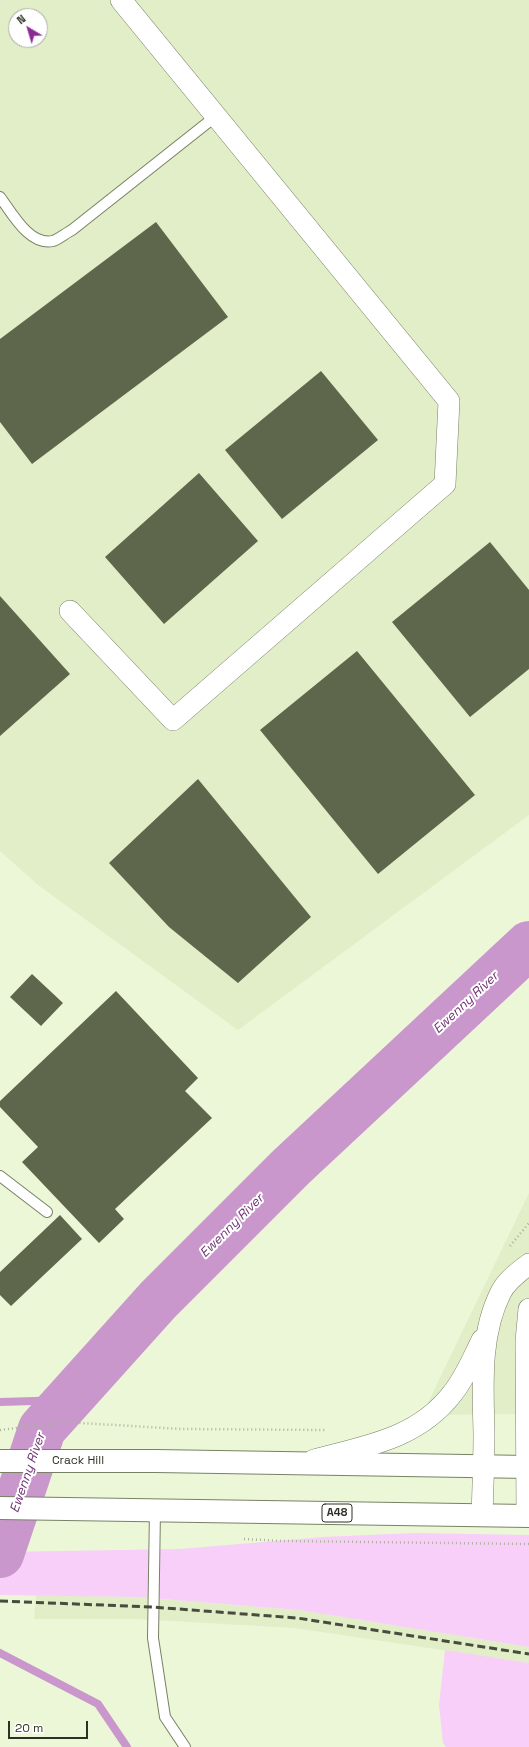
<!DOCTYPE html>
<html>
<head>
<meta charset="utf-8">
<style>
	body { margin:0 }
	#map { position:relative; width:529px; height:1747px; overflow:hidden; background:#ecf7d8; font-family:"Space Grotesk",sans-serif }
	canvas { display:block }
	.north { position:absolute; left:8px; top:8px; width:40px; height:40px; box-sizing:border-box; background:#fff; border:1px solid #abada8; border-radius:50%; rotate:322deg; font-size:11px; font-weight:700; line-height:16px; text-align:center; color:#2d3125 }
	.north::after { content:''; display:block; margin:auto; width:14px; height:18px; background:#8c2b94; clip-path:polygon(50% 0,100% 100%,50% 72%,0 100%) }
	.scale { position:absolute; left:8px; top:1721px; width:80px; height:18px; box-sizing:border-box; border:2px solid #2d3125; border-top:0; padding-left:5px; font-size:12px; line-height:14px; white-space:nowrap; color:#2d3125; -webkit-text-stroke:3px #fff; paint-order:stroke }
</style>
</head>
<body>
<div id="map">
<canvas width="529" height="1747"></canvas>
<div class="north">N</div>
<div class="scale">20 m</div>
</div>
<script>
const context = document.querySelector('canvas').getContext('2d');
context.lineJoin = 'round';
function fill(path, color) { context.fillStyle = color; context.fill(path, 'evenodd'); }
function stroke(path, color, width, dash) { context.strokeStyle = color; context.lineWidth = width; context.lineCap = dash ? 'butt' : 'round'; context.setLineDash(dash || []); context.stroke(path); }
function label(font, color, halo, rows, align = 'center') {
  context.font = font + ' "Space Grotesk",sans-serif'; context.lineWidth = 4; context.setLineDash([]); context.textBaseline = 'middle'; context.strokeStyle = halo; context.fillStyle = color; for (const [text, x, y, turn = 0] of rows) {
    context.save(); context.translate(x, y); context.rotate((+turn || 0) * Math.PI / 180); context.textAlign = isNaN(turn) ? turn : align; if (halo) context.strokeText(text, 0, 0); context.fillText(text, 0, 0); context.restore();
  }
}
fill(new Path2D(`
	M0,0H529V815L238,1030L38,885L0,851ZM16,16H40V40H16Z
	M529,1193V1414L422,1415Z
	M36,1595L137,1597L299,1610L529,1647V1663L295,1628L136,1619H34Z`), '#e1eec7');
fill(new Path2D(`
	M415,1533L529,1535V1647L299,1610L137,1597L0,1595V1552L180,1549L323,1537Z
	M445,1650L529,1663V1747H446L443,1743L439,1705Z`), '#f7cff9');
stroke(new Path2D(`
	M0,1402L68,1400
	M0,1653L98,1704L127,1747`), '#c997cc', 8);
stroke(new Path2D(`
	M0,1554L42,1429L158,1300L291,1167L529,945`), '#c997cc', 48);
fill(new Path2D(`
	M156,222L228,317L32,464L0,422V339Z
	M321,371L378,440L282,519L225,450Z
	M199,473L258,541L164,624L105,557Z
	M490,542L529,590V669L470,717L392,622Z
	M0,596L70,674L0,736Z
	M357,651L475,795L378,874L260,730Z
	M198,779L311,917L238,983L169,927L109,863Z
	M32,974L63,1003L41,1026L10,997Z
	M116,991L198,1078L185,1091L212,1118L115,1209L124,1219L99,1243L22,1162L38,1147L0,1107V1101Z
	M60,1215L82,1239L11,1306L0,1295V1272Z`), '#5e674c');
const lane = new Path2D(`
	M0,197C12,213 29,246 53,241C59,239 66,233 72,230L216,116
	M0,1176L47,1212
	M155,1510L153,1638L165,1717L185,1747`);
const street = new Path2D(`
	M70,611L173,720L445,484L449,401L121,0
	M314,1460C366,1446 417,1439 452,1394C465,1378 473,1358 482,1340
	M482,1515C483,1488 484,1460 484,1433C483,1387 479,1335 501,1292C507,1280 519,1272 529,1264
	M527,1516L526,1341L529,1309`);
const primary = new Path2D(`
	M0,1461H156L529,1467
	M0,1508L529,1516`);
stroke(lane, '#788165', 12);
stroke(street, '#788165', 22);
stroke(primary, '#788165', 24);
stroke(new Path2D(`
	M510,1246L529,1223
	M0,1430L64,1422L182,1429L326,1430
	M244,1539L283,1541L529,1544`), '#abb39b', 2.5, [1, 3]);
stroke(lane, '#fff', 10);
stroke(street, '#fff', 21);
stroke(primary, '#fff', 22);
stroke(new Path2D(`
	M0,1601L152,1607L297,1618L529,1654`), '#474c3e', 3, [8, 4]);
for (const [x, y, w] of [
	[337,1513,30]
]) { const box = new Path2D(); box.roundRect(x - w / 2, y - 9, w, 18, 3); context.fillStyle = '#fff'; context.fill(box); stroke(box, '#2d3125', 1); }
label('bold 11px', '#2d3125', null, [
	["A48",337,1513]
]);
label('12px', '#2d3125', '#fff', [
	["Crack Hill",78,1461]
]);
label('italic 13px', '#6e3273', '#fff', [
	["Ewenny River",466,1003,-43],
	["Ewenny River",232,1226,-45],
	["Ewenny River",28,1473,-71]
]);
</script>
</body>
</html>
